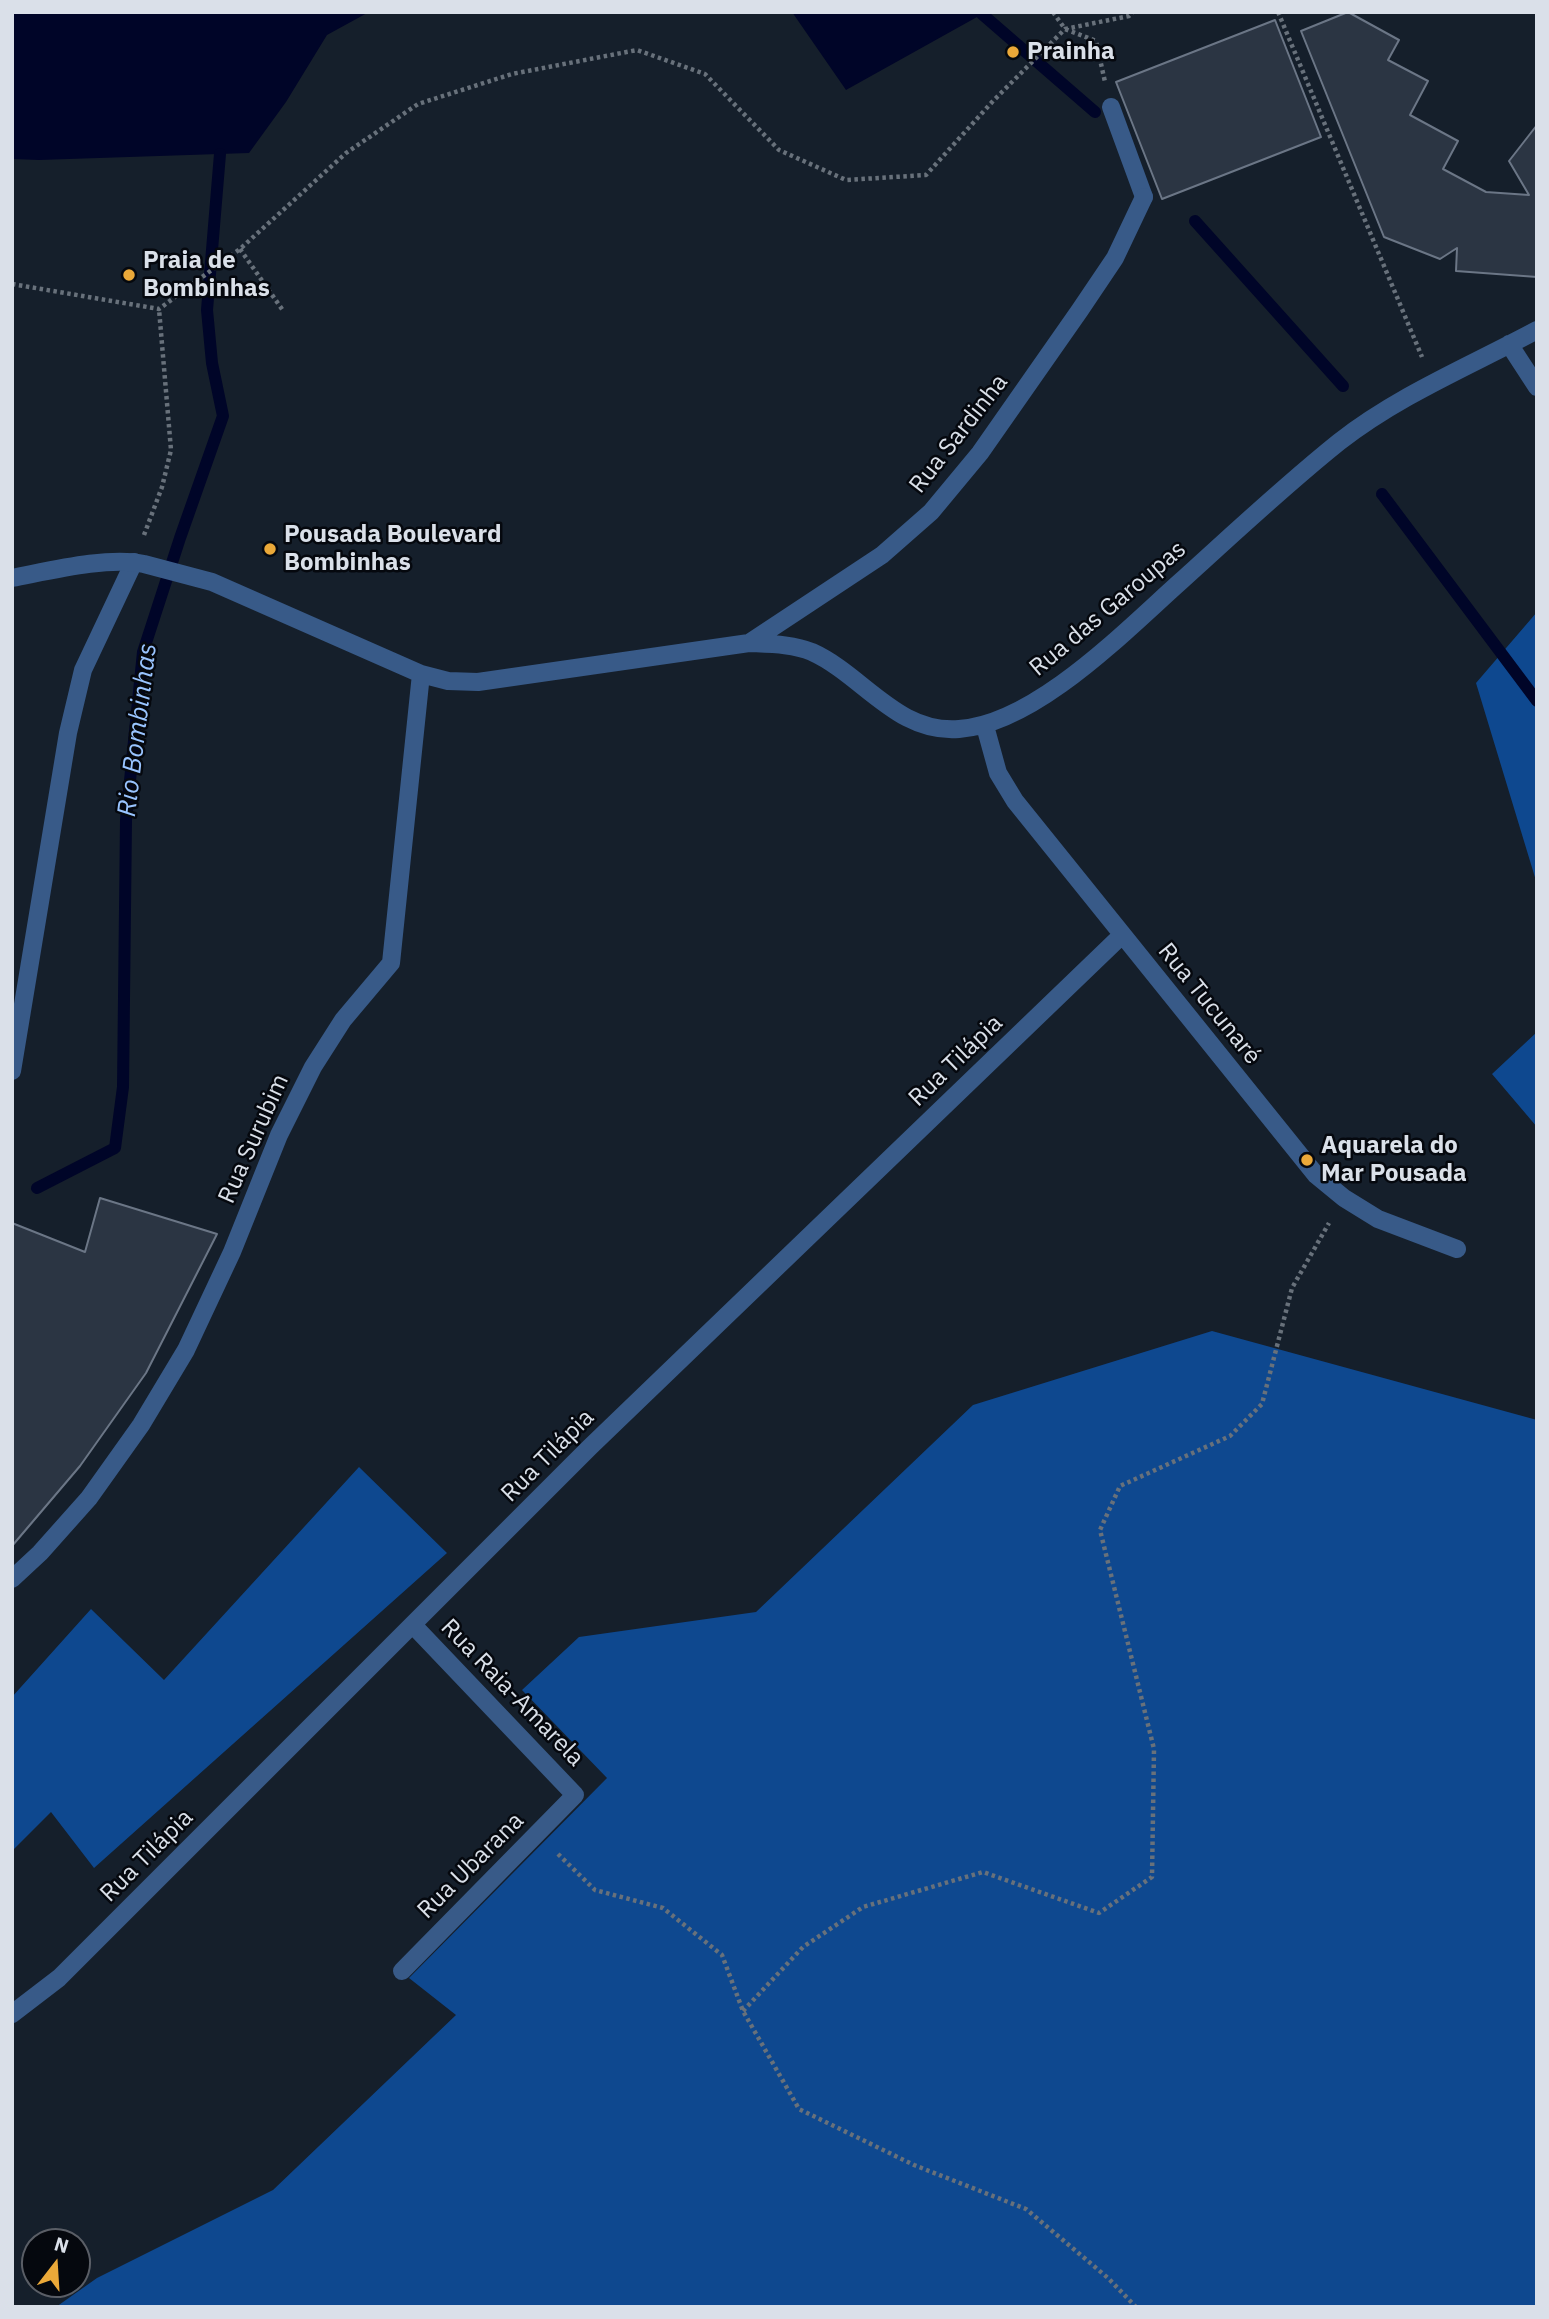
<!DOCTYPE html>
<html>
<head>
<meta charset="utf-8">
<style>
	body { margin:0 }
	#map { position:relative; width:1549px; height:2319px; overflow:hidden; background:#151f2b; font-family:"IBM Plex Sans",sans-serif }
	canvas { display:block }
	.frame { position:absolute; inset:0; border:14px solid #dae0e9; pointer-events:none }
	.north { position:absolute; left:21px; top:2228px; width:70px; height:70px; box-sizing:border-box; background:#05080e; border:2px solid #5a5e66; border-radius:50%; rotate:17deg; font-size:19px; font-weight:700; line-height:28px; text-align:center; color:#dae0e9 }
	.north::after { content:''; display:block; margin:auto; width:24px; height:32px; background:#eba939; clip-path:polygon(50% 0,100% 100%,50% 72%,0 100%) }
</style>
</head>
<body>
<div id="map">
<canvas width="1549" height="2319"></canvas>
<div class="frame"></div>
<div class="north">N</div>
</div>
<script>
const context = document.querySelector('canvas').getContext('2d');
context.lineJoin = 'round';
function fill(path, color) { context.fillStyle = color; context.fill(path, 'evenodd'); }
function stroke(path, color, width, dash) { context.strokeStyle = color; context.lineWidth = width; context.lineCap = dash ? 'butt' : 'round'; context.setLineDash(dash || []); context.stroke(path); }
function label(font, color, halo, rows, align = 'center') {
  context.font = font + ' "IBM Plex Sans",sans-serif'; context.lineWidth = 5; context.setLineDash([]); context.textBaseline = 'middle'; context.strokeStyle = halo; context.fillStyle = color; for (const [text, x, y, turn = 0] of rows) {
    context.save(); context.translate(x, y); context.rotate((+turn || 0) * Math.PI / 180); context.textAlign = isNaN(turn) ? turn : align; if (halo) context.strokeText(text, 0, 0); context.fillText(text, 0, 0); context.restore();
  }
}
fill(new Path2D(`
	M1537,612V884L1476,683Z
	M1537,1032V1127L1492,1074Z
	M1212,1331L1537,1420V2307H56L97,2278L273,2190L456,2015L409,1978L607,1778L522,1690L579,1637L756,1612L973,1405Z
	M359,1467L447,1553L94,1868L51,1812L12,1851V1697L91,1609L164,1680Z`), '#0e488f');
fill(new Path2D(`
	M12,12H369L327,35L286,102L249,153L39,160L12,159Z
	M792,12H986L846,90Z`), '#000528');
stroke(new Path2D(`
	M982,14L1095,112
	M1195,221L1343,386
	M1382,494L1537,701
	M37,1188L115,1148L123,1087L126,820L143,652L180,538L223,416L212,363L207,310L220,154`), '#000528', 12);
const building = new Path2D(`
	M1348,12L1399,40L1388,60L1428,81L1410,115L1458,141L1443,169L1486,192L1529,195L1509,161L1537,125V277L1456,271L1457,248L1440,259L1384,237L1301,31Z
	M1275,20L1321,137L1162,199L1116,82Z
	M100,1198L217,1234L146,1373L80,1466L12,1546V1223L85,1252Z`);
fill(building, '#2b3543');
stroke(building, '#6b7686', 2);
stroke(new Path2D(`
	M1053,12L1065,29L1096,41L1105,82
	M1278,12L1422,357
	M240,249L284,312
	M12,284L159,309L240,249L346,153L418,104L512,74L637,50L705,74L779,150L846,180L926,175L993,101L1065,29L1129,16L1133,12
	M144,535L162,487L171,450L159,309
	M558,1854L595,1890L663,1908L722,1955L743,2011L799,2109L914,2165L1026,2209L1108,2278L1136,2307
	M743,2011L803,1947L863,1907L983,1872L1099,1913L1152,1877L1154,1749L1100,1530L1120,1486L1230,1436L1262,1404L1292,1288L1329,1223`), '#68717b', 4.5, [3.5, 3.5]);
stroke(new Path2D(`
	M1111,107L1144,197
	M12,1071L68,733L83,670L134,562`), '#385a88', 18);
stroke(new Path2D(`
	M1509,344L1537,387
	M12,578C49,571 108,556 144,564L212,582L421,674L448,681L478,682L749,643C770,644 793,644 812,652C863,675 897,734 959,729C1035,724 1124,632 1180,582C1232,535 1284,486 1339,442C1399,395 1470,366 1537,330
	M749,643L882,555L931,512L980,453L1080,310L1115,258L1144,197
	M985,726L998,773L1015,801L1316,1175L1344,1198L1378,1219L1457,1249
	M12,1579L40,1553L89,1498L141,1425L186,1350L232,1252L279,1135L313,1067L343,1020L391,963L421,674
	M402,1971L575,1795L413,1625
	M12,2014L59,1978L590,1447L1122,935`), '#385a88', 18);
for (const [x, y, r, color] of [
	[1013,52,7,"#eba939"],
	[129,275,7,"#eba939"],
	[270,549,7,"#eba939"],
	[1307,1160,7,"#eba939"]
]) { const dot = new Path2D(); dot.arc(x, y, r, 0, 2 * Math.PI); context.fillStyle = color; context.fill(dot); stroke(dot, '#05080e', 2.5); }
label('bold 24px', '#dae0e9', '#05080e', [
	["Prainha",1027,52],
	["Praia de",143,261],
	["Bombinhas",143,289],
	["Pousada Boulevard",284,535],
	["Bombinhas",284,563],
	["Aquarela do",1321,1146],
	["Mar Pousada",1321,1174]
], 'left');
label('24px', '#dae0e9', '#05080e', [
	["Rua Sardinha",959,434,-52],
	["Rua das Garoupas",1108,609,-40],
	["Rua Tucunaré",1209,1004,51],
	["Rua Tilápia",956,1061,-44],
	["Rua Surubim",254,1139,-66],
	["Rua Tilápia",548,1456,-45],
	["Rua Raia-Amarela",512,1693,46],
	["Rua Tilápia",147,1856,-45],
	["Rua Ubarana",471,1866,-45]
]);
label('italic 26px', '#99c4ff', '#05080e', [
	["Rio Bombinhas",138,730,-83]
]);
</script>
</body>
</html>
